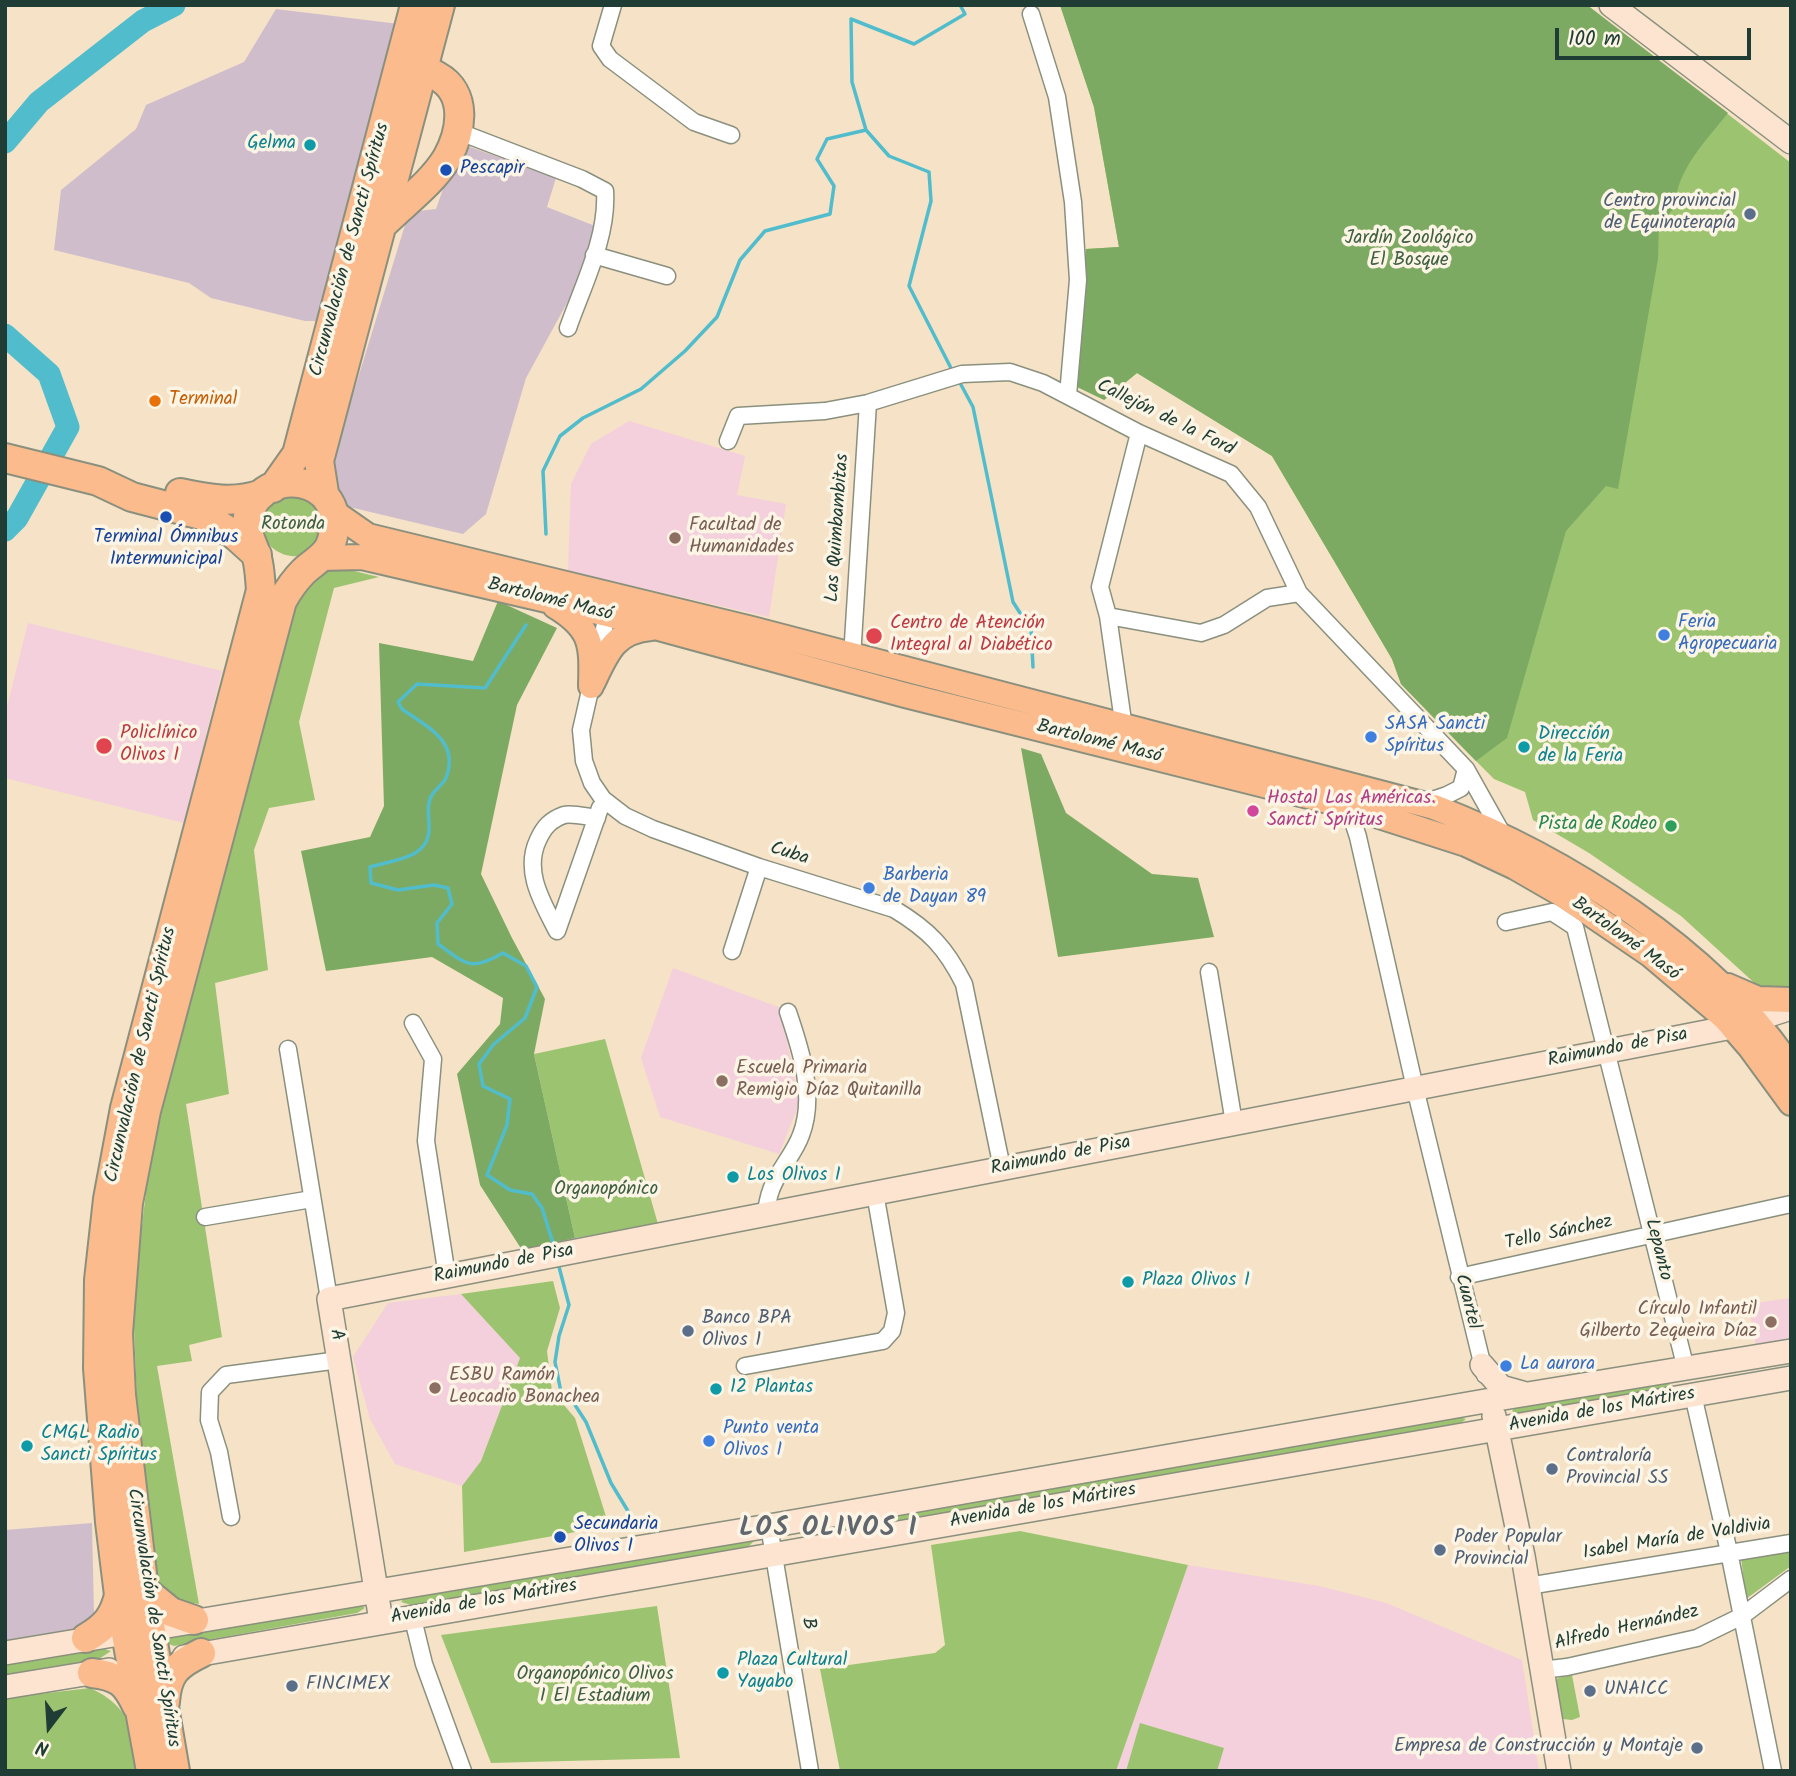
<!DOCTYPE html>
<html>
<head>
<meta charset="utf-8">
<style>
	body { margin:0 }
	#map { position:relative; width:1796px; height:1776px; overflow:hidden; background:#f6e2c7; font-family:Kalam,sans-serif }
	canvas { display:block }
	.frame { position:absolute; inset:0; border:7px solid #1f3d34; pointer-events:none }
	.north { position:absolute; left:14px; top:1692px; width:70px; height:70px; -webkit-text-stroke:5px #fcf5e5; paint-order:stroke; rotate:197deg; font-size:19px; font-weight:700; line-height:28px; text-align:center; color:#1f3d34 }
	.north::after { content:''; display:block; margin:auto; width:24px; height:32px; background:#1f3d34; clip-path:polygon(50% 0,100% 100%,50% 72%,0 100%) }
	.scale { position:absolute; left:1555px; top:28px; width:196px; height:32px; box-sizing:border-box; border:4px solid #1f3d34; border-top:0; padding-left:9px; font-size:21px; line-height:24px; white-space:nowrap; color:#1f3d34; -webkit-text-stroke:5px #fcf5e5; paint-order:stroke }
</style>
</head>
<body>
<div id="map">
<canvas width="1796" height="1776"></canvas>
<div class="frame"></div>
<div class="north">N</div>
<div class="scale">100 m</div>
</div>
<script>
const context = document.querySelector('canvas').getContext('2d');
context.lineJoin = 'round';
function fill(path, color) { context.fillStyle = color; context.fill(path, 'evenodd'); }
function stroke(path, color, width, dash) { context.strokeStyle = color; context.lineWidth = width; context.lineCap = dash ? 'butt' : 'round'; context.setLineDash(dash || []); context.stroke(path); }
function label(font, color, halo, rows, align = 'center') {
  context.font = font + ' Kalam,sans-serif'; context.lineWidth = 7; context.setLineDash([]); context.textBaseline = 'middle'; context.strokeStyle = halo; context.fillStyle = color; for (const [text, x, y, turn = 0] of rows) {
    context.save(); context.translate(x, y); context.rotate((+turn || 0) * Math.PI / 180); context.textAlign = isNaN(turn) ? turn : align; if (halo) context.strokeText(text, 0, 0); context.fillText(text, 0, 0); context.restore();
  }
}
fill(new Path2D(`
	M629,421L745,456L737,495L786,504L769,617L568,571L571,484L591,444Z
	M28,623L222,671L184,823L5,778V715Z
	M673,968L781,1008L799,1104L779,1154L660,1117L641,1058Z
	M461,1294L520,1358L481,1461L462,1486L395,1464L370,1419L353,1357L388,1303Z
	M1791,1298V1341L1756,1346L1748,1304Z
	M1188,1565L1319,1586L1386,1603L1522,1660L1539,1771H1116Z`), '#f4cfdc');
fill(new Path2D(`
	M276,9L399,24L320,321H305L211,298L189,283L54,250L61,190L136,129L146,105L244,62Z
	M459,143L556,178L547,207L595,226L584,272L526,378L486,514L463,534L345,506L330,469L409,212L436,209Z
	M92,1523L94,1614L76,1633L5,1645V1530Z`), '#d0bdcc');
fill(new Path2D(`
	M1060,5H1587L1791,163V988L1761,989L1681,916L1589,853L1533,820L1525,792L1494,779L1458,743L1401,684L1392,659L1272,456L1137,373L1104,400L1086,249L1119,247L1094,107Z
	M300,495L318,506L324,535L302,556C262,561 246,512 279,498C285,495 294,496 300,495Z
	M337,567L379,577L334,588L299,722L315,800L269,808L254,850L268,970L215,983L229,1094L186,1104L222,1337L189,1345L192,1361L157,1366L199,1604L181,1601L157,1583L137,1403L133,1302L148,1175L169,1079L256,758L296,597L321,572Z
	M605,1039L658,1224L575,1238L534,1054Z
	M553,1281L560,1308L547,1351L552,1391L575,1418L609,1526L464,1552L462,1486L481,1461L520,1358L461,1294Z
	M1660,1380L1670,1384L1664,1392L1520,1416L1512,1411L1518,1404Z
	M1451,1414L1466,1419L1456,1427L826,1537L818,1530L825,1523Z
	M1020,1531L1188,1565L1116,1771H840L820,1669L935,1653L945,1645L931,1545Z
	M744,1536L754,1541L745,1550L411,1605L401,1602L410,1591Z
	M1791,1549V1566L1746,1599L1741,1557Z
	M354,1600L365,1608L357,1613L174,1646L164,1642L171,1634Z
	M657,1606L680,1758L491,1763L441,1635Z
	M98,1647L111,1651L99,1659L5,1677V1663Z
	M1572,1675L1580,1717L1572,1720L1563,1719L1558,1713L1554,1683L1558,1678Z
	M90,1688C130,1706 134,1731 141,1771H5V1698Z
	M1140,1723L1224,1748L1217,1771H1126Z`), '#9cc470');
fill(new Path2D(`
	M1060,5H1587L1728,113C1706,141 1676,170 1675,207L1659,225L1658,259L1618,489L1606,486L1566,531L1507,738L1476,761L1401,684L1392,659L1272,456L1137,373L1104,400L1075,386L1086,249L1119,247L1094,107Z
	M498,601L557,628L517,705L481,874L512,938L545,999L534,1054L575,1238L522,1250L480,1185L457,1074L500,1024L503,998L432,957L326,971L301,851L370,837L384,806L379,643L473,661Z
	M1021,748L1041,754L1066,813L1152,874L1198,878L1214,937L1058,957Z`), '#7daa62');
stroke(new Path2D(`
	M866,130L889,156L929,172L931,201L909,286L953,372
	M959,381L973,407L1013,602L1031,630L1033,667
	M546,534L543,471L560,436L583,418L641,389L685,351L717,317L740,260L765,231L830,214L834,186L817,159L827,139L866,130L852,82L851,19L914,44L965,14L960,5
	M526,625L485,688L417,684L398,702L402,709C427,727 460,741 446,778C442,786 433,790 430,799C426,811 430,818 429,830C428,859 392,860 370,867L371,883L398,890L434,885L448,888L452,904L437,923L438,944C466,964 470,972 503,953L526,966L537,987L525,1018L494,1044L479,1064L483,1086L510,1099L507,1125L487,1175L510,1190L532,1194L542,1208L554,1246
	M558,1263L569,1305L559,1336L555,1362L561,1392L575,1405L586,1422L611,1483L634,1521`), '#51bdcc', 3.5);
stroke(new Path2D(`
	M5,142L39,102L143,21L174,5
	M5,335L49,374L68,427L17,518L5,530`), '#51bdcc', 23);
const street = new Path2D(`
	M613,5L601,46L610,59L694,122L731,135
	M1031,14L1057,97L1073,202L1078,280L1068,395
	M457,131L582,179L605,191C608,237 583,285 568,328
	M594,255L667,276
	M728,441L738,416L825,411L868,403L962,374L1010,372L1043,383L1139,433L1231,474L1258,507L1299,593L1466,769L1503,835
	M609,607L581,730L584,761L592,783L603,799L625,816L653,829L759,867L894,909C929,930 946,948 964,984L1002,1168
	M1108,616L1201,633L1224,625L1267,598L1299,593
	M852,657L868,403
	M1124,728L1108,616L1100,587L1139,433
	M1423,803L1447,795L1461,788L1466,769
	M1348,806L1358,837L1415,1088L1485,1375
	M1506,922L1552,912L1575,927L1686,1369
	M557,931C543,903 523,872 538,840C544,827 550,820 564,815C573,813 587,817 597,818
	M557,931L600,808
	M732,951L759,867
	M1209,972L1234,1123
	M413,1023L433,1059L426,1141L447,1276
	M288,1049L329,1299
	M765,1214C767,1207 768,1199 770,1193C776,1172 794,1155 801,1135C816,1096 801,1050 788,1012
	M205,1217L312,1199
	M1459,1277L1791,1204
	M745,1366L883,1341L892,1331L896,1313L875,1193
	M1693,1395L1729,1552L1773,1771
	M231,1517L219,1452L209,1420L210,1392L226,1375L339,1360
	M769,1526L810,1771
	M1528,1586L1791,1543
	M412,1615L424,1664L463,1771
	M1541,1670L1567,1667L1697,1638L1742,1616L1791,1579`);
const secondary = new Path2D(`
	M1611,5L1791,142
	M1482,1365L1501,1387L1526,1394
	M1494,1416L1523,1556L1559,1771
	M381,1621L329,1299L1732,1027L1791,1008
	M5,1653L769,1526L1491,1400L1791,1351
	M184,1657L1791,1378
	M5,1687L109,1670`);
const primary = new Path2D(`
	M335,513L368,536L752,629L1434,807C1564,857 1713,950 1791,1068
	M321,558L362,557L607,614L905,695L1348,806L1466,844L1515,867L1560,893L1651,955L1724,1017L1750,1047L1791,1103
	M555,606C593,629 592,645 591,686
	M593,682C607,652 615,631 651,628
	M1728,986L1758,999L1791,1000`);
const highway = new Path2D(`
	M383,224C404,203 432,183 447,158C462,131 468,93 437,76C428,70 416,68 406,66
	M5,458L98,481L132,497L205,516L236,536L257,555
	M273,488L297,454L415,5
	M180,493C208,499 234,504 262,494
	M324,493L319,461L440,5
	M144,1590L171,1612L194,1620
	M86,1638C105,1627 114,1617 119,1595
	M92,1673C119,1676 126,1683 137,1706
	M165,1702C167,1674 176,1665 201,1653
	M151,1771L119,1595L110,1522L98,1368L99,1280L108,1199L125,1108L261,590C260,580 260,569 257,558C254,544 244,533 248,517C261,462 351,475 332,540C328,555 315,561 304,571C295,580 288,590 282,601L146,1111L128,1203L118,1333L121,1395L144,1590L175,1771`);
stroke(street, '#8a907e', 19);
stroke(secondary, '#8a907e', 26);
stroke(primary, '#8a907e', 28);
stroke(highway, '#8a907e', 32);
stroke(street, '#fff', 16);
stroke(secondary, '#fde4d1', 23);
stroke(primary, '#fbbb8d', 24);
stroke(highway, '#fbbb8d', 28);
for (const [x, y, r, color] of [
	[310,145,7,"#0f9aa8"],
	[446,170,7,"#1a4fb4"],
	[1750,214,7,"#5c6f8a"],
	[155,401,7,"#e8710a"],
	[166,517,7,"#1a4fb4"],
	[675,538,7,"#8d6e63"],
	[1664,635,7,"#3f7fe0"],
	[874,636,9,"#e0444e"],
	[1371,737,7,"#3f7fe0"],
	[104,746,9,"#e0444e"],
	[1524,747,7,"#0f9aa8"],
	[1253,811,7,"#d1479c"],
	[1671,826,7,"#2e9e5b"],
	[869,888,7,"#3f7fe0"],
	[722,1081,7,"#8d6e63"],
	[733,1177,7,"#0f9aa8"],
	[1128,1282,7,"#0f9aa8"],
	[1771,1322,7,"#8d6e63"],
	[688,1331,7,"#5c6f8a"],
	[1506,1366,7,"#3f7fe0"],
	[435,1388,7,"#8d6e63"],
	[716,1389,7,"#0f9aa8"],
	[709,1441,7,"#3f7fe0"],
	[27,1446,7,"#0f9aa8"],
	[1552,1469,7,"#5c6f8a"],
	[560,1537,7,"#1a4fb4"],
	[1440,1550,7,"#5c6f8a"],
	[723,1673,7,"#0f9aa8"],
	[292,1686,7,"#5c6f8a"],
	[1590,1691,7,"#5c6f8a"],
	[1697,1748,7,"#5c6f8a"]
]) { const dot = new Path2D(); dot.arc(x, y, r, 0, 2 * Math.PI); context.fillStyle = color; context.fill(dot); stroke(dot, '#fcf5e5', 2.5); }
label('19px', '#0d838f', '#fcf5e5', [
	["Gelma",296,145,"right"],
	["Dirección",1538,736],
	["de la Feria",1538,758],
	["Los Olivos I",747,1177],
	["Plaza Olivos I",1142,1282],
	["12 Plantas",730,1389],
	["CMGL Radio",41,1435],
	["Sancti Spíritus",41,1457],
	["Plaza Cultural",737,1662],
	["Yayabo",737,1684]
], 'left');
label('19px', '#164399', '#fcf5e5', [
	["Pescapir",460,170],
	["Terminal Ómnibus",166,539,"center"],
	["Intermunicipal",166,561,"center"],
	["Secundaria",574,1526],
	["Olivos I",574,1548]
], 'left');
label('19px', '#4e5e75', '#fcf5e5', [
	["Centro provincial",1736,203,"right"],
	["de Equinoterapía",1736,225,"right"],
	["Banco BPA",702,1320],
	["Olivos 1",702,1342],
	["Contraloría",1566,1458],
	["Provincial SS",1566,1480],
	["Poder Popular",1454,1539],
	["Provincial",1454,1561],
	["FINCIMEX",306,1686],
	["UNAICC",1604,1691],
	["Empresa de Construcción y Montaje",1683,1748,"right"]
], 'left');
label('19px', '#3e5f43', '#fcf5e5', [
	["Jardín Zoológico",1409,240],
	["El Bosque",1409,262],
	["Rotonda",293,526],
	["Organopónico",606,1191],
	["Organopónico Olivos",595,1676],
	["I El Estadium",595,1698]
]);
label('19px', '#1f3d34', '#fcf5e5', [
	["Circunvalación de Sancti Spíritus",351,250,-75],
	["Callejón de la Ford",1165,419,26],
	["Las Quimbambitas",839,528,-86],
	["Bartolomé Masó",550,601,14],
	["Bartolomé Masó",1099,743,14],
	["Cuba",789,855,17],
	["Bartolomé Masó",1625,940,36],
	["Raimundo de Pisa",1618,1049,-11],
	["Circunvalación de Sancti Spíritus",142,1055,-77],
	["Raimundo de Pisa",1061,1157,-11],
	["Tello Sánchez",1559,1234,-12],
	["Lepanto",1657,1250,76],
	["Raimundo de Pisa",504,1265,-11],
	["Cuartel",1466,1302,76],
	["A",335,1335,81],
	["Avenida de los Mártires",1602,1411,-10],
	["Avenida de los Mártires",1043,1507,-10],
	["Isabel María de Valdivia",1677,1540,-9],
	["Avenida de los Mártires",484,1603,-10],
	["Circunvalación de Sancti Spíritus",152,1618,81],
	["B",807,1624,80],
	["Alfredo Hernández",1627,1629,-13]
]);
label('19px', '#c56008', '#fcf5e5', [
	["Terminal",169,401]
], 'left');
label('19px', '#785e54', '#fcf5e5', [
	["Facultad de",689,527],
	["Humanidades",689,549],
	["Escuela Primaria",736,1070],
	["Remigio Díaz Quitanilla",736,1092],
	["Círculo Infantil",1757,1311,"right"],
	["Gilberto Zequeira Díaz",1757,1333,"right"],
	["ESBU Ramón",449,1377],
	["Leocadio Bonachea",449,1399]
], 'left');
label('19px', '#366cbe', '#fcf5e5', [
	["Feria",1678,624],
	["Agropecuaria",1678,646],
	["SASA Sancti",1385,726],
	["Spíritus",1385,748],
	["Barberia",883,877],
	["de Dayan 89",883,899],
	["La aurora",1520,1366],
	["Punto venta",723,1430],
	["Olivos I",723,1452]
], 'left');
label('19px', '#be3a42', '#fcf5e5', [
	["Centro de Atención",890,625],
	["Integral al Diabético",890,647],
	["Policlínico",120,735],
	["Olivos I",120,757]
], 'left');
label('19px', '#b23c85', '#fcf5e5', [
	["Hostal Las Américas.",1267,800],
	["Sancti Spíritus",1267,822]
], 'left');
label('19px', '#27864d', '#fcf5e5', [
	["Pista de Rodeo",1657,826]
], 'right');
context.letterSpacing = '2px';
label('bold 26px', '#60676e', '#fcf5e5', [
	["LOS OLIVOS I",829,1531]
]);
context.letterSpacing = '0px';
</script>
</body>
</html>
